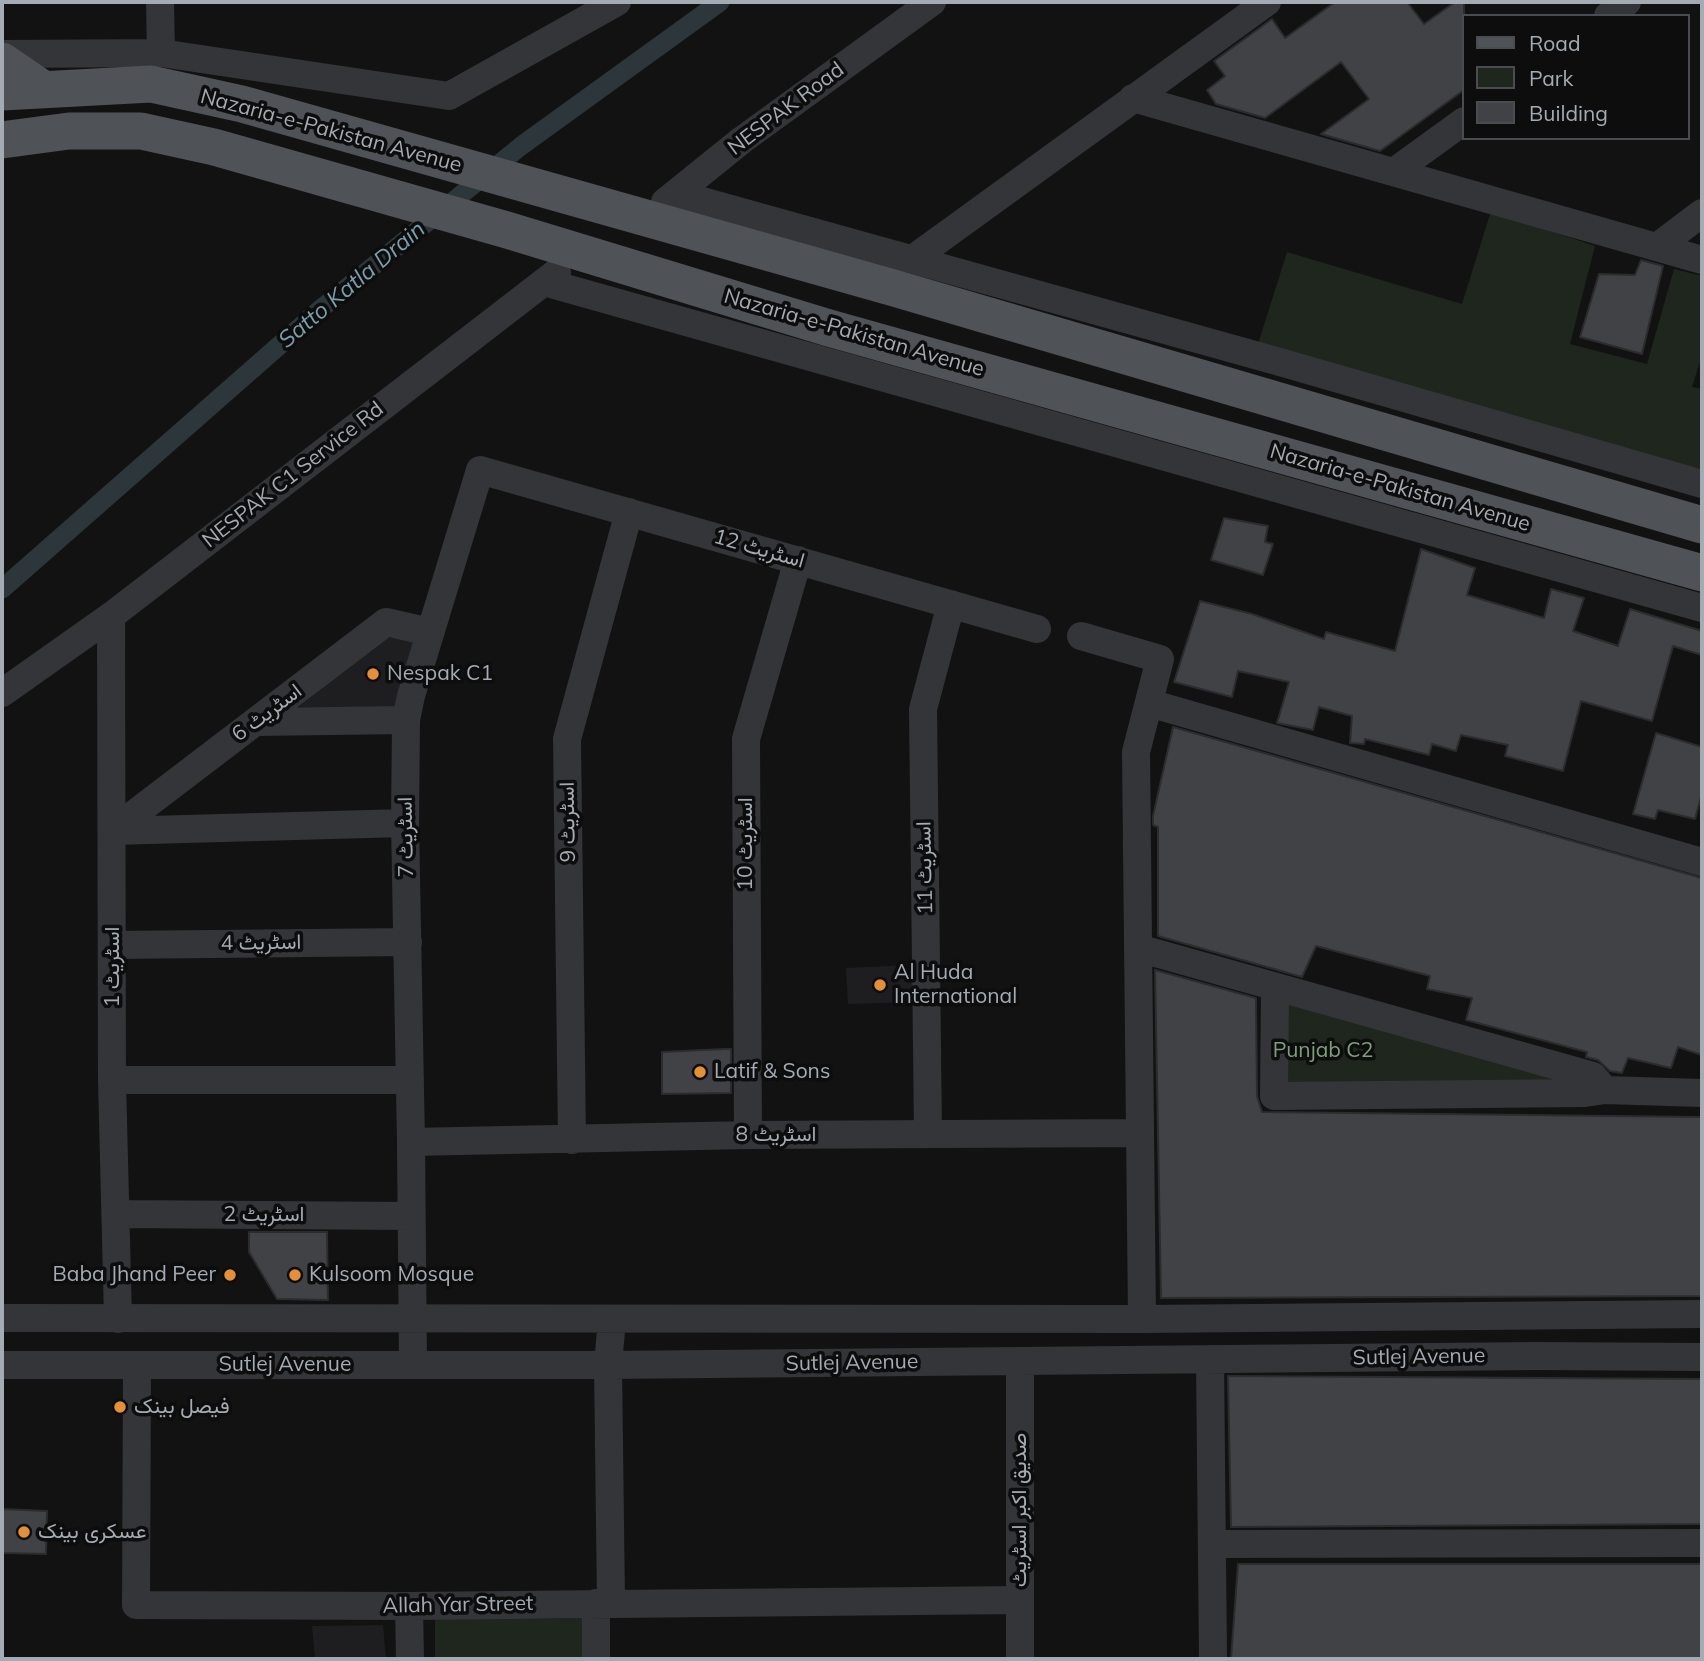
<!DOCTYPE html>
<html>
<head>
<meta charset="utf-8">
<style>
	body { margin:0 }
	#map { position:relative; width:1704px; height:1661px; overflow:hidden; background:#121213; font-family:Mulish,sans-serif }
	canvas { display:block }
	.frame { position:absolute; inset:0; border:4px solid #a4abb3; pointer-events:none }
	.legend { position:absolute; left:1462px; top:14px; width:228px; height:126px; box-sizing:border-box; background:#0d0d0e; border:2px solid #494c50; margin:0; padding:9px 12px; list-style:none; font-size:21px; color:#a4abb3 }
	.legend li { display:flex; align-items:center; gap:14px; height:35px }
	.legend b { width:35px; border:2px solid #494c50 }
</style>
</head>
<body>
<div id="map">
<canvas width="1704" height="1661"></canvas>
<div class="frame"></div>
<ul class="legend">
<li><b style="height:9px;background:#4f5257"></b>Road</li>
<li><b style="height:19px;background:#1f261e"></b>Park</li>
<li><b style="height:19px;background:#414246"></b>Building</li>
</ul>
</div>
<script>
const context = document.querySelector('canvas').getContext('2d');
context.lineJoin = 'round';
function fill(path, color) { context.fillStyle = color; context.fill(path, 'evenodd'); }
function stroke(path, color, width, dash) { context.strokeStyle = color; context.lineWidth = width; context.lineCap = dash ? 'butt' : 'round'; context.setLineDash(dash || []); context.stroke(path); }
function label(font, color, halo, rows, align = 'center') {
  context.font = font + ' Mulish,Vazirmatn,sans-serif'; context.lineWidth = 7; context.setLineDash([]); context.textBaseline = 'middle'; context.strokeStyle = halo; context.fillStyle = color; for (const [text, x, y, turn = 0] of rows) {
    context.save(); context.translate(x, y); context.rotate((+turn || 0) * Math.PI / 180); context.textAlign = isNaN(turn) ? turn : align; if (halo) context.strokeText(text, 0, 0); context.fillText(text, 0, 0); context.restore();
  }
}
fill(new Path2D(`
	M383,637L418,641L397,709L299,707Z
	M911,965L913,1002L848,1004L846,968Z
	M383,1625L386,1659H315L312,1626Z`), '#1e1e20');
fill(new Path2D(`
	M1491,211L1595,246L1570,344L1647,364L1674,269L1702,276V355L1692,387L1702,389V473L1258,344L1287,252L1462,304Z
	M1286,1002L1574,1084L1287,1089Z
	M435,1619H584V1659H435Z`), '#1f261e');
stroke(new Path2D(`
	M2,589L323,307L521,146L720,2`), '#2c363b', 19);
const building = new Path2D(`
	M1335,2H1407L1424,24L1455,2H1464V90L1380,151L1321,134L1369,99L1341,62L1265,118L1216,104L1207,90L1225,76L1214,61L1272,19L1285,38Z
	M1641,260L1663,266L1642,354L1580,337L1599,274L1635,275Z
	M1224,518L1268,526L1265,542L1273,544L1263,575L1211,560Z
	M1421,549L1475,568L1467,595L1544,618L1551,589L1584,598L1573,631L1618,646L1630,609L1702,631V655L1673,646L1652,721L1581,701L1563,771L1505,756L1508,745L1461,735L1456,751L1432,744L1429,755L1365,739L1364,744L1350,743L1352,716L1319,707L1313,730L1277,723L1289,682L1238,671L1232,697L1174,682L1200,601L1252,614L1324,639L1326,632L1395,651Z
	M1173,727L1702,878V1055L1678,1047L1671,1068L1628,1058L1622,1073L1610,1071L1598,1060L1586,1057L1587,1052L1466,1020L1472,998L1427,989L1430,976L1316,946L1302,977L1158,936V827L1153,825V816Z
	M1656,733L1702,747V793L1695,819L1658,810L1655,819L1633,814Z
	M1155,970L1256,998L1257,1096L1262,1112L1702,1117V1296L1161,1298Z
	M724,1049H731V1093L662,1094V1052Z
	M249,1232H327L328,1300L277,1299L249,1252Z
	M1228,1376L1702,1379V1524L1231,1527Z
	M2,1509L47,1511L46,1554L2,1553Z
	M1238,1564H1702V1659H1231Z`);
fill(building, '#414246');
stroke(building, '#2c2c2f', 2);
stroke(new Path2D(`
	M160,2L161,53
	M1608,16L1627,2
	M2,54L161,53L449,96L617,2
	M1133,98L1702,260
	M1395,171L1464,121
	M677,194L1280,362L1702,484
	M665,202L742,140L932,2
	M1657,247L1702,213
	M914,258L1267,2
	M544,282L1702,608
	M111,616L112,1080L118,1319
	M1081,636L1160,659L1136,752L1142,1319
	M2,693L111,616L557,272
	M1149,703L1702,862
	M256,722L406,720
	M112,831L386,622L430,632
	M112,831L405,823
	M113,945L408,942
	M1138,948L1593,1076L1605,1090L1702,1093
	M1275,988L1274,1096L1585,1093L1605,1090
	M112,1080H410
	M928,1134L923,709L951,604
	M748,1135L746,739L798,560
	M572,1140L567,739L629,512
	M411,1142L748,1135L1140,1133
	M116,1214L411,1216
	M2,1318L1142,1319L1702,1314
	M1210,1359L1213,1659
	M2,1365H608L1536,1356L1702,1357
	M137,1365L136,1605L409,1606L1020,1600
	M413,1365L411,1142L405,823L406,720L411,696L480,470L1037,629
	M1213,1544L1702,1543
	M611,1603L608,1365L612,1319
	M409,1606L410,1659
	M596,1659V1603
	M1020,1659V1361`), '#333538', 28);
stroke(new Path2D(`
	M2,61L43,89
	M2,92L151,84L242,104L894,288L1702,525
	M2,140L69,131H141L214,147L507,230L829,328L1702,573`), '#4f5257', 37);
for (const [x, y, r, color] of [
	[373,674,7,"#e48f39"],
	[880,985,7,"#e48f39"],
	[700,1072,7,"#e48f39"],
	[230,1275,7,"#e48f39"],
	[295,1275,7,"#e48f39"],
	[120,1407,7,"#e48f39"],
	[24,1532,7,"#e48f39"]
]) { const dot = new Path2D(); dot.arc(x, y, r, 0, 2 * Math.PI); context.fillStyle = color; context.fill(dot); stroke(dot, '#0d0d0e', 2.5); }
label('21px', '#a4abb3', '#0d0d0e', [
	["NESPAK Road",786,109,-37],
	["Nazaria-e-Pakistan Avenue",331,131,15],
	["Nazaria-e-Pakistan Avenue",854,333,16],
	["NESPAK C1 Service Rd",293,475,-38],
	["Nazaria-e-Pakistan Avenue",1400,488,16],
	["اسٹریٹ 12",759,549,16],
	["اسٹریٹ 6",267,713,-37],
	["اسٹریٹ 9",568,822,-91],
	["اسٹریٹ 7",406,837,-91],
	["اسٹریٹ 10",746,844,-90],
	["اسٹریٹ 11",925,868,-91],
	["اسٹریٹ 4",261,943,-1],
	["اسٹریٹ 1",113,967,-90],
	["اسٹریٹ 8",776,1135],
	["اسٹریٹ 2",264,1215],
	["Sutlej Avenue",1419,1357,-1],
	["Sutlej Avenue",852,1363,-1],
	["Sutlej Avenue",285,1365],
	["صدیق اکبر اسٹریٹ",1020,1510,-90],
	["Allah Yar Street",458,1605,-1]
]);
label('21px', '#a4abb3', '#0d0d0e', [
	["Nespak C1",387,674],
	["Al Huda",894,973],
	["International",894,997],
	["Latif & Sons",714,1072],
	["Baba Jhand Peer",216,1275,"right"],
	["Kulsoom Mosque",309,1275],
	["فیصل بینک",134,1407],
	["عسکری بینک",38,1532]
], 'left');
label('21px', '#809d7c', '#0d0d0e', [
	["Punjab C2",1323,1051]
]);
label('italic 23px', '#7d9eac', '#0d0d0e', [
	["Satto Katla Drain",352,285,-40]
]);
</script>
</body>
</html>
